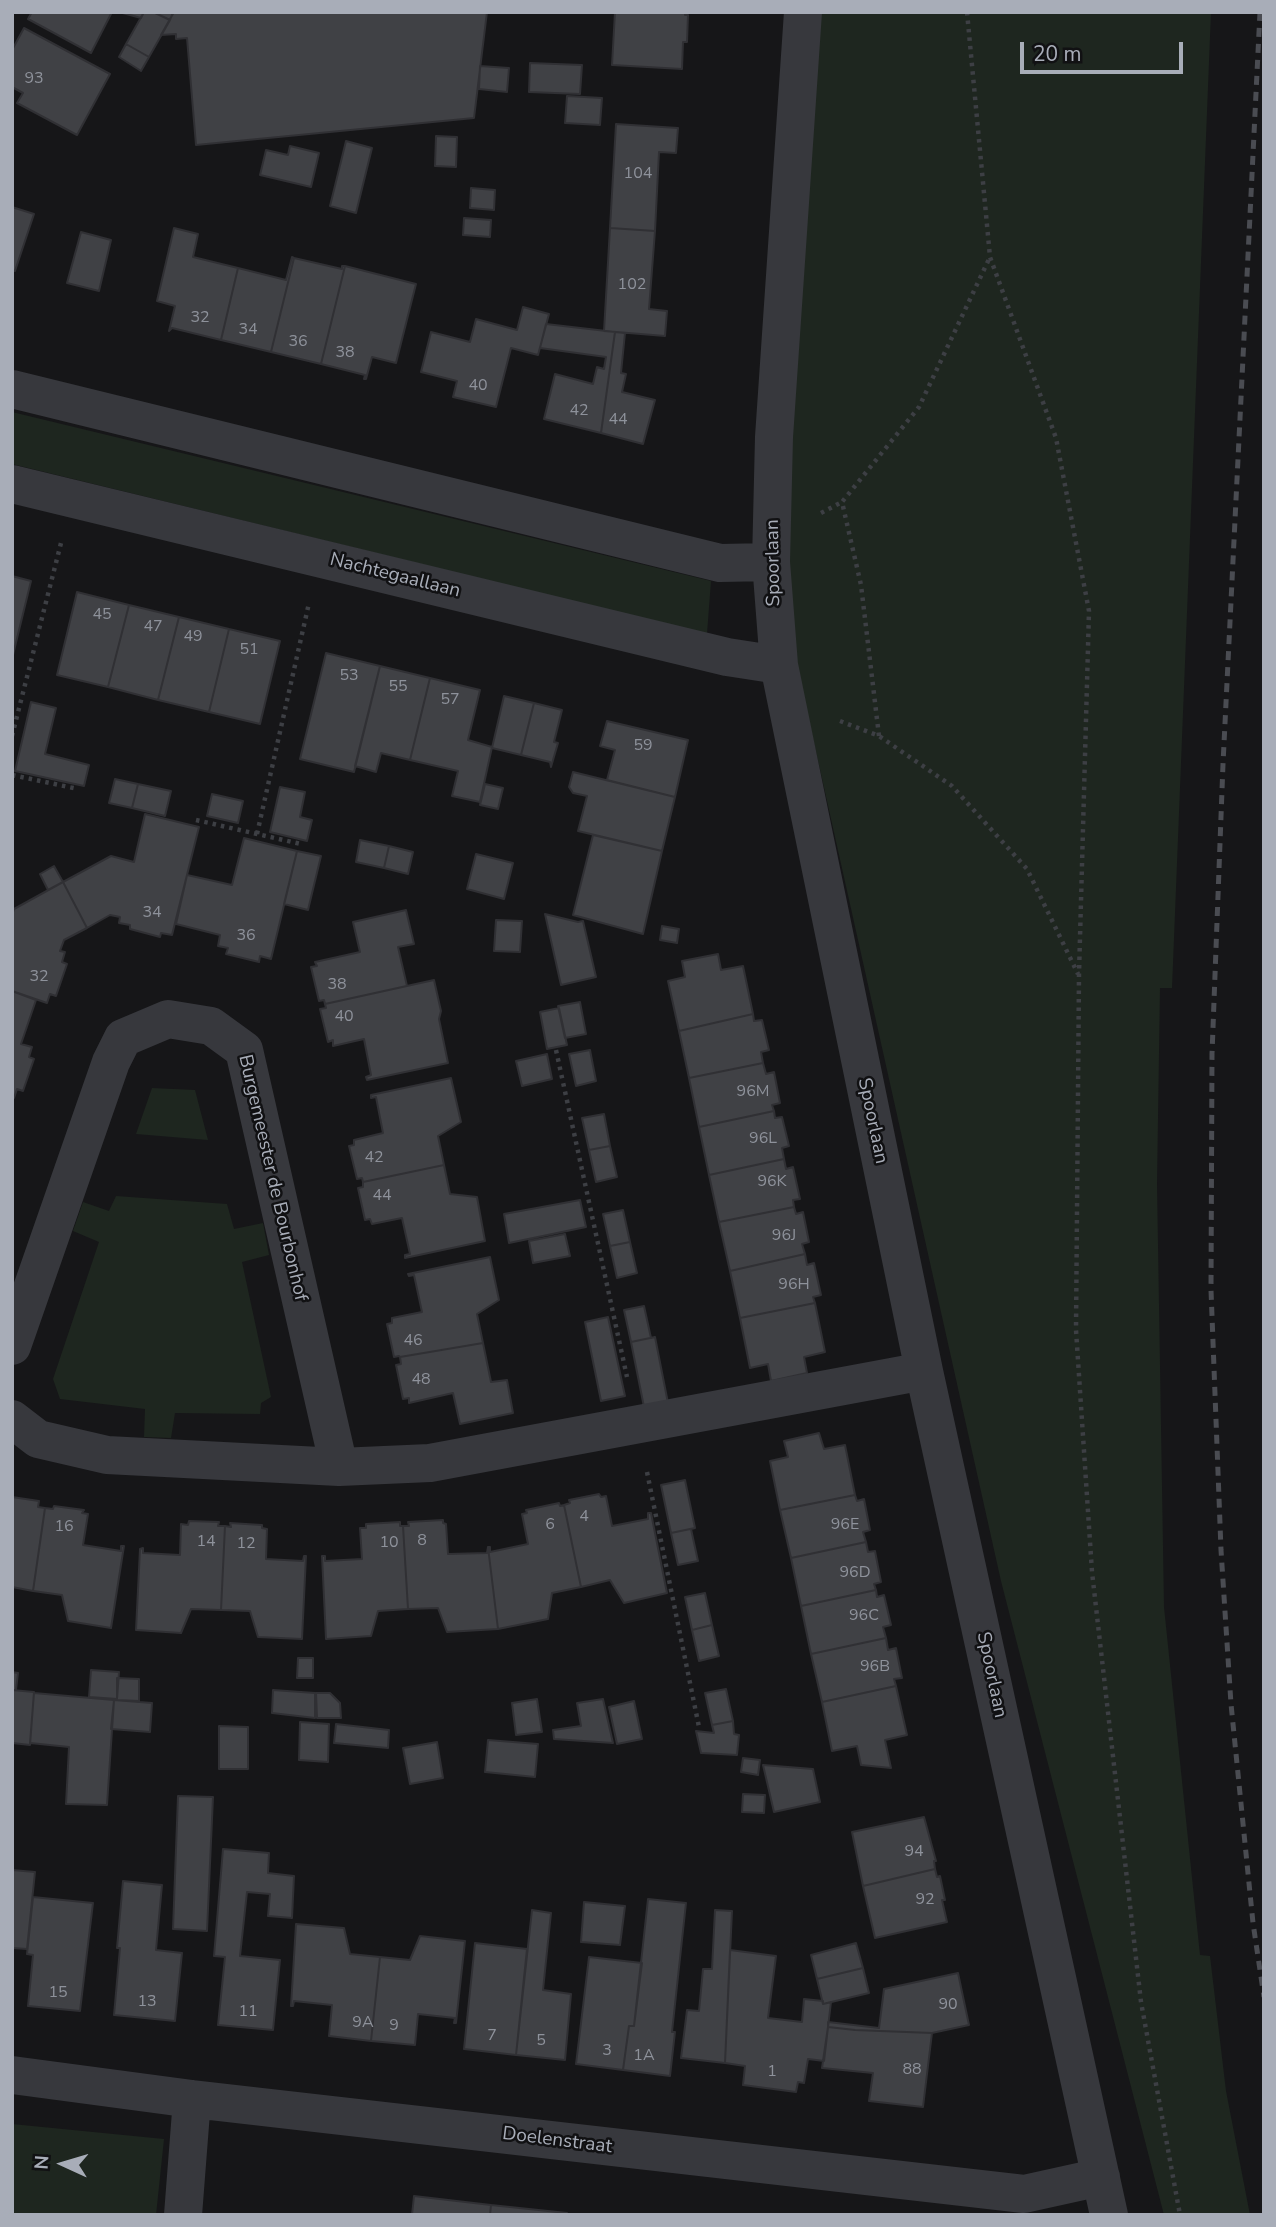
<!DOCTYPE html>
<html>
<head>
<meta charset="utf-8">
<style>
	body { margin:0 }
	#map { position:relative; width:1276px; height:2227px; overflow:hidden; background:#161618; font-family:"Nunito Sans",sans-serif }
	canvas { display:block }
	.frame { position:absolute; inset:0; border:14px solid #a8adb8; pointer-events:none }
	.north { position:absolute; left:28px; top:2129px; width:70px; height:70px; -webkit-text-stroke:5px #111113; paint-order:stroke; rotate:274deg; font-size:19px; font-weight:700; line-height:28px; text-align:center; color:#a8adb8 }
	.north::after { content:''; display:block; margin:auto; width:24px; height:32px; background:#a8adb8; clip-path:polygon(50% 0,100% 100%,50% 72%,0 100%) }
	.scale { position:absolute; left:1020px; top:42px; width:163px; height:32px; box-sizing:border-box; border:4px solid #a8adb8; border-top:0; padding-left:9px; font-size:21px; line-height:24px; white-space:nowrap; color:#a8adb8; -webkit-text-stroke:5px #111113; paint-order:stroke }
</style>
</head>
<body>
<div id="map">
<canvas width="1276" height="2227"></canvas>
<div class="frame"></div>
<div class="north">N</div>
<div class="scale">20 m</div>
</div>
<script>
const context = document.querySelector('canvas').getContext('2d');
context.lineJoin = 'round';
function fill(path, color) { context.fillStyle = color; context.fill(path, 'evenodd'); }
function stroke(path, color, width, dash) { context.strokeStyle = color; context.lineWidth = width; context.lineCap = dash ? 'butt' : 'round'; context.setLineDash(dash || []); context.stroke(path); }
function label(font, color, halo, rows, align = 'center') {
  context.font = font + ' "Nunito Sans",sans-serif'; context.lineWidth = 5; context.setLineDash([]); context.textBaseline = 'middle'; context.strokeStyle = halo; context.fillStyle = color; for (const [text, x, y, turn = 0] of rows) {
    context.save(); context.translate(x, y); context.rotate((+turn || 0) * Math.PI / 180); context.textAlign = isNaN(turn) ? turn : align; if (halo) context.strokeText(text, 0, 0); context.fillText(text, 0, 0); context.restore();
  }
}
fill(new Path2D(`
	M806,12H1211L1172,988H1160L1157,1184L1164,1607L1200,1955L1210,1956L1226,2091L1250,2215H1164L1001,1581L792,644L781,528Z
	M12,412L711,581L707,634L12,464Z
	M152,1088L195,1090L208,1140L136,1134Z
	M116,1196L227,1204L234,1229L263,1223L269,1255L242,1262L271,1397L261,1403L260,1414L175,1413L171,1438L144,1437L145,1409L60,1399L53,1379L99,1242L73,1231L83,1202L109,1211Z
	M12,2124L164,2139L156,2215H12Z`), '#1e261f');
const building = new Path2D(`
	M32,12H112L91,53L28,19Z
	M119,12H144L141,18Z
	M144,12H153L170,20L149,57L126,44Z
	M153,12H173L170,20Z
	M174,12H487L474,118L196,145L187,38L176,39V34L161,35Z
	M615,12H685V15H688L687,42H683L682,69L612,65Z
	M24,28L110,74L77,135L17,103L23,93L12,87V50Z
	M126,44L149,57L141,71L119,57Z
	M530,63L582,65L580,94L529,92Z
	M480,66L509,68L507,92L479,89Z
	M567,96L602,98L600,125L565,123Z
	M616,124L678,128L676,153L659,152L655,231L610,228Z
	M436,136L457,137L456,167L435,166Z
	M346,141L372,148L356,213L330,206Z
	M290,146L319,153L311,187L260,175L266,150L288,155Z
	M471,188L495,190L494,210L470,208Z
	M12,207L34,214L15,271L12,270Z
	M464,218L491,220L490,237L463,235Z
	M174,228L198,234L193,257L238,268L221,340L172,328L169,331L175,306L157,301Z
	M610,228L655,231L649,309L667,311L665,336L604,331Z
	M81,232L111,240L99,291L67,283Z
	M292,257L294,258L271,352L221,340L238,268L286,280Z
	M294,258L342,269V266H345L321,364L271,352Z
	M345,266L416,284L396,363L372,357L366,379H364L365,375L321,364Z
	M523,307L549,314L538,355L511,348L496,407L453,397L457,381L421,372L431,332L470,342L476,319L517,330Z
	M546,324L615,332L601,433L544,419L555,374L593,384L597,367L604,369L606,357L540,348Z
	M615,332L625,333L621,373L626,374L622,392L655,400L643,444L601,433Z
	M12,576L31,581L12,659Z
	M77,592L129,605L108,687L57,675Z
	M129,605L179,617L158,700L108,687Z
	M179,617L229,629L209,712L158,700Z
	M229,629L280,641L260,724L209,712Z
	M326,653L380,666L354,772L300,759Z
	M380,666L430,678L410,760L381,753L376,772L355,766Z
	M430,678L480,690L468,740L492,747L480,802L452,796L458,771L410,760Z
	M504,696L534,703L521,755L492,748Z
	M31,702L56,708L45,754L89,765L84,786L15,771Z
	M534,703L562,710L554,742L558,743L551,767L550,762L521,755Z
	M607,721L688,740L675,797L607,780L615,750L600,746Z
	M573,772L675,797L662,851L578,831L587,796L573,793L569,787Z
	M115,779L138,784L132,808L109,803Z
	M138,784L171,791L165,816L132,808Z
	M485,784L503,788L498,809L480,805Z
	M280,787L305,792L300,817L312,820L307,841L270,832Z
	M212,794L243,801L238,823L207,816Z
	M145,814L199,827L172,935L161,933L160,937L130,929V925L119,923L120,917L110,915L87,928L63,882L111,856L134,862Z
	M593,835L662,851L643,934L573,915Z
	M244,838L297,851L271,959L260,956L259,962L226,954L228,948L218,946L220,935L176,924L187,875L232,885Z
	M360,840L389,846L384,868L356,862Z
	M389,846L413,852L408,874L384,868Z
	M297,851L321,856L308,910L284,904Z
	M476,854L513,863L504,899L467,889Z
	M54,866L63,882L48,890L40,874Z
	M63,882L87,928L64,940L60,951L65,952L62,962L67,964L56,996L50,994L47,1003L12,991V915L14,909Z
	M406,910L414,944L398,947L407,986L325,1004L324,1000L319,1001L311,967L317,966L315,962L360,952L353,922Z
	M545,914L578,922L583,921L596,977L561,985Z
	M496,920L522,921L520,952L494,951Z
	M662,926L679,929L677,943L660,940Z
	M718,954L721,970L743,966L753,1014L679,1031L668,981L685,977L682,961Z
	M434,980L441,1011L439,1019L448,1063L367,1080L366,1077L371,1075L364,1039L333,1046V1040L328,1042L320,1009L326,1008L325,1004Z
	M12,991L36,1000L21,1044L32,1047L29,1057L34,1059L23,1091L17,1089L14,1098H12Z
	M580,1002L586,1034L565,1038L558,1006Z
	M559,1008L567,1045L547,1049L540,1012Z
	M753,1014L754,1021L762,1020L769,1050L761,1052L763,1063L689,1078L679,1031Z
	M590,1050L596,1081L576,1086L569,1054Z
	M547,1054L552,1079L522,1086L516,1061Z
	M763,1063L766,1074L774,1072L780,1103L772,1105L774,1111L699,1127L689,1078Z
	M451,1078L461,1122L438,1136L444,1165L363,1182L362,1178L357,1179L349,1146L354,1145V1140L383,1133L376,1097L371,1098V1095Z
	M774,1111L775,1118L782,1117L789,1146L782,1148L784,1159L709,1175L699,1127Z
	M604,1114L610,1146L589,1150L582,1118Z
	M610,1146L617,1177L596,1182L589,1150Z
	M784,1159L786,1169L793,1167L800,1199L793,1200L794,1207L719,1222L709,1175Z
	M444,1165L450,1194L477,1197L485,1241L405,1258V1255L410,1254L402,1218L372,1224L370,1219L365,1220L358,1188L363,1187V1182Z
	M580,1200L586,1227L509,1243L504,1214Z
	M794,1207L796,1214L803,1212L809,1242L802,1244L805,1254L730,1271L719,1222Z
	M623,1210L630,1242L610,1246L603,1214Z
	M565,1234L570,1256L533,1263L529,1241Z
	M630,1242L637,1273L617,1278L610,1246Z
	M805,1254L807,1265L814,1263L821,1295L813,1297L815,1303L740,1318L730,1271Z
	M490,1257L499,1300L477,1314L483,1343L400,1357L399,1356L394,1357L387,1324L392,1323V1318L422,1312L414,1275L409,1276L408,1274Z
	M815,1303L825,1352L804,1357L807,1373L771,1381L768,1364L750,1368L740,1318Z
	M644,1306L651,1338L655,1337L631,1342L624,1310Z
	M608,1317L625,1396L601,1401L585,1322Z
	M655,1337L668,1403L644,1407L631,1342Z
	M483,1343L491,1382L507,1380L513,1413L460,1424L453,1393L409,1403V1398L403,1399L396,1365L401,1364L400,1357Z
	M819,1433L824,1449L845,1445L855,1495L780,1510L770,1461L788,1457L784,1441Z
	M685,1480L695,1528L671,1533L661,1485Z
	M599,1494L601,1497L606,1496L612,1526L648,1519V1513H651L667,1593L624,1603L610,1580L581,1587L564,1505L570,1503L569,1500Z
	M855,1495L857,1501L864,1499L870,1530L863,1532L866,1542L791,1558L780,1510Z
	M12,1497L39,1501L38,1507L45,1508L33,1591L12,1587Z
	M559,1503L560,1506L564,1505L581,1587L552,1593L548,1619L498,1629L488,1547H490V1552L528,1544L522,1514L527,1513L526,1510Z
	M54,1506L84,1510L82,1513L88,1514L83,1545L121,1551V1546H124L111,1628L68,1621L62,1595L33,1591L45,1508L53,1509Z
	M443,1520V1523L446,1524L448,1554L487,1553L488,1547L498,1629L447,1632L438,1608L408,1609L403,1526H409L408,1522Z
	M189,1521L219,1522L218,1526H225L221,1610L191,1609L181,1633L136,1630L140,1549L143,1548V1553L180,1555L181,1524L188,1525Z
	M400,1522V1526H403L408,1609L378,1611L371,1636L326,1639L322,1556H325V1561L362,1559L360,1528H366V1524Z
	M230,1523L262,1525V1528L267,1529L266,1559L303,1561L304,1556H306L302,1639L258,1637L250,1611L221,1610L225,1526L231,1527Z
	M695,1528L691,1529L698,1561L678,1565L671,1533Z
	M866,1542L868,1552L875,1551L881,1582L874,1584L876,1590L801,1606L791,1558Z
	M876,1590L877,1597L884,1595L891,1625L883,1627L886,1638L811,1654L801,1606Z
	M705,1593L712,1625L692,1630L685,1597Z
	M712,1625L719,1656L699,1661L692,1630Z
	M886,1638L888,1650L896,1648L902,1678L894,1679L896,1686L822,1702L811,1654Z
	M298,1658H313V1678H297Z
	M91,1670L119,1672L117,1699L89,1697Z
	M12,1672L18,1673L16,1690H12Z
	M117,1678L139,1679V1701L117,1700Z
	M896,1686L907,1735L885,1740L891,1768L861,1765L857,1746L832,1751L822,1702Z
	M726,1689L733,1721L712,1725L705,1693Z
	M12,1690L34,1692L30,1745L12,1743Z
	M273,1690L315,1693V1718L272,1713Z
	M34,1693L114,1700L107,1805L66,1804L69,1747L30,1743Z
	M316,1693H330L340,1703L341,1718H317Z
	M537,1699L542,1732L516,1735L512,1703Z
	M603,1699L613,1743L554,1739L553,1730L581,1726L577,1703Z
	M114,1700L152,1703L150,1732L111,1729Z
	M634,1701L642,1739L617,1744L609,1707Z
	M733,1721L734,1734L739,1735L737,1755L701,1753L696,1731L714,1733L712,1725Z
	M300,1722L329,1724L328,1762L299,1760Z
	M336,1724L389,1730L388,1748L334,1743Z
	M219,1726L248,1727V1769H219Z
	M488,1740L538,1744L535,1777L485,1772Z
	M437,1742L443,1778L410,1784L403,1748Z
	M743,1758L760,1760L758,1775L741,1772Z
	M763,1765L813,1769L820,1802L774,1812Z
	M743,1794L765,1795L764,1813L742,1812Z
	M178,1796L213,1797L207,1931L173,1929Z
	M924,1817L936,1861H934L935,1869L863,1886L852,1832Z
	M223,1849L269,1853L268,1873L294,1876L292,1918L268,1916L270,1894L247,1892L240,1956L280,1960L273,2030L218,2025L225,1957L214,1956Z
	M935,1869L937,1877L940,1876L945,1900H942L947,1922L875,1938L863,1886Z
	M12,1870L35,1872L27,1949L12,1948Z
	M123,1881L162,1885L156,1950L182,1953L175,2021L114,2015L120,1948H117Z
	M33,1897L93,1903L80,2011L28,2006L33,1955L27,1954Z
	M648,1899L686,1903L672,2032H675L670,2076L623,2070L629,2026H634Z
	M584,1902L625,1906L620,1945L581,1942Z
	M532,1910L551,1913L543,1990L571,1994L565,2060L516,2055Z
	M715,1910L732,1911L725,2063L681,2058L687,2010L699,2011L703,1969H712Z
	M296,1924L344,1928L350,1954L380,1957L371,2041L329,2036L332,2005L294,2001L293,2006H291Z
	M420,1936L465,1941L456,2023H454L455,2018L418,2014L415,2045L371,2041L380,1957L410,1960Z
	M475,1943L527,1949L516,2055L464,2049Z
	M856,1943L863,1968L817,1979L811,1955Z
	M730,1950L776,1956L768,2018L802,2022L804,1999L823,2001V2004L831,2002L824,2061L808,2059L804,2083L798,2082L796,2092L743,2085L745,2066L725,2063Z
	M589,1957L642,1963L634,2026H629L623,2070L576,2064Z
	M863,1968L869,1993L823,2004L817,1979Z
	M958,1973L969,2025L932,2033L855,2030L828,2027V2022L879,2028L884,1989Z
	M828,2027L855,2030L932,2033L923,2107L869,2101L873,2073L822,2068Z
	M414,2196L491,2205L490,2215H412Z
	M491,2205L567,2213V2215H490Z`);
fill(building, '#404145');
stroke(building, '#303034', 2);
stroke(new Path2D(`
	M967,12L990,257L1056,438L1089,611L1079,974L1076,1330L1092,1572L1141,2002L1180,2215
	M821,513L842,502
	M840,721L879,736L952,786L1027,869L1078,974
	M12,736L61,543
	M879,736L861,585L842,502L919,407L990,257
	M12,775L78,789
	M196,820L301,844
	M257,834L309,603
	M556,1050L627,1377
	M647,1472L699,1727`), '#3d3f44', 4.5, [3.5, 5]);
stroke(new Path2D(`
	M803,12L774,437L771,562L779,665L924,1371L1109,2215
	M12,389L720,563L771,562
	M12,484L727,657L779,665
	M12,1346L111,1062L123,1038L168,1019L211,1026L244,1050L339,1467L107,1455L38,1439L12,1419
	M339,1467L430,1463L924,1371
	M12,2075L192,2099L1024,2194L1101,2177
	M183,2215L192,2099`), '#37383d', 38);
stroke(new Path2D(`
	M1260,12L1223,764L1212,1054L1211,1290L1221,1550L1231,1704L1253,1923L1264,1997`), '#4a4c52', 5, [9, 7]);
label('16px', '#8e929b', null, [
	["93",34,79],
	["104",638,174],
	["102",632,285],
	["32",200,318],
	["34",248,330],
	["36",298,342],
	["38",345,353],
	["40",478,386],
	["42",579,411],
	["44",618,420],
	["45",102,615],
	["47",153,627],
	["49",193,637],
	["51",249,650],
	["53",349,676],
	["55",398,687],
	["57",450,700],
	["59",643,746],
	["34",152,913],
	["36",246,936],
	["32",39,977],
	["38",337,985],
	["40",344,1017],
	["96M",753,1092],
	["96L",763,1139],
	["42",374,1158],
	["96K",772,1182],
	["44",382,1196],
	["96J",784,1236],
	["96H",794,1285],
	["46",413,1341],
	["48",421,1380],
	["4",584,1517],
	["6",550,1525],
	["96E",845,1525],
	["16",64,1527],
	["8",422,1541],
	["14",206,1542],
	["10",389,1543],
	["12",246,1544],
	["96D",855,1573],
	["96C",864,1616],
	["96B",875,1667],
	["94",914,1852],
	["92",925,1900],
	["15",58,1993],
	["13",147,2002],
	["90",948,2005],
	["11",248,2012],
	["9A",363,2023],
	["9",394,2026],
	["7",492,2036],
	["5",541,2041],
	["3",607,2051],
	["1A",644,2056],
	["88",912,2070],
	["1",772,2072]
]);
label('19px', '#a8adb8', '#111113', [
	["Spoorlaan",774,563,-91],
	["Nachtegaallaan",395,576,14],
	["Spoorlaan",872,1121,78],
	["Burgemeester de Bourbonhof",272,1178,77],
	["Spoorlaan",991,1675,78],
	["Doelenstraat",557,2141,7]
]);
</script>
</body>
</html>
